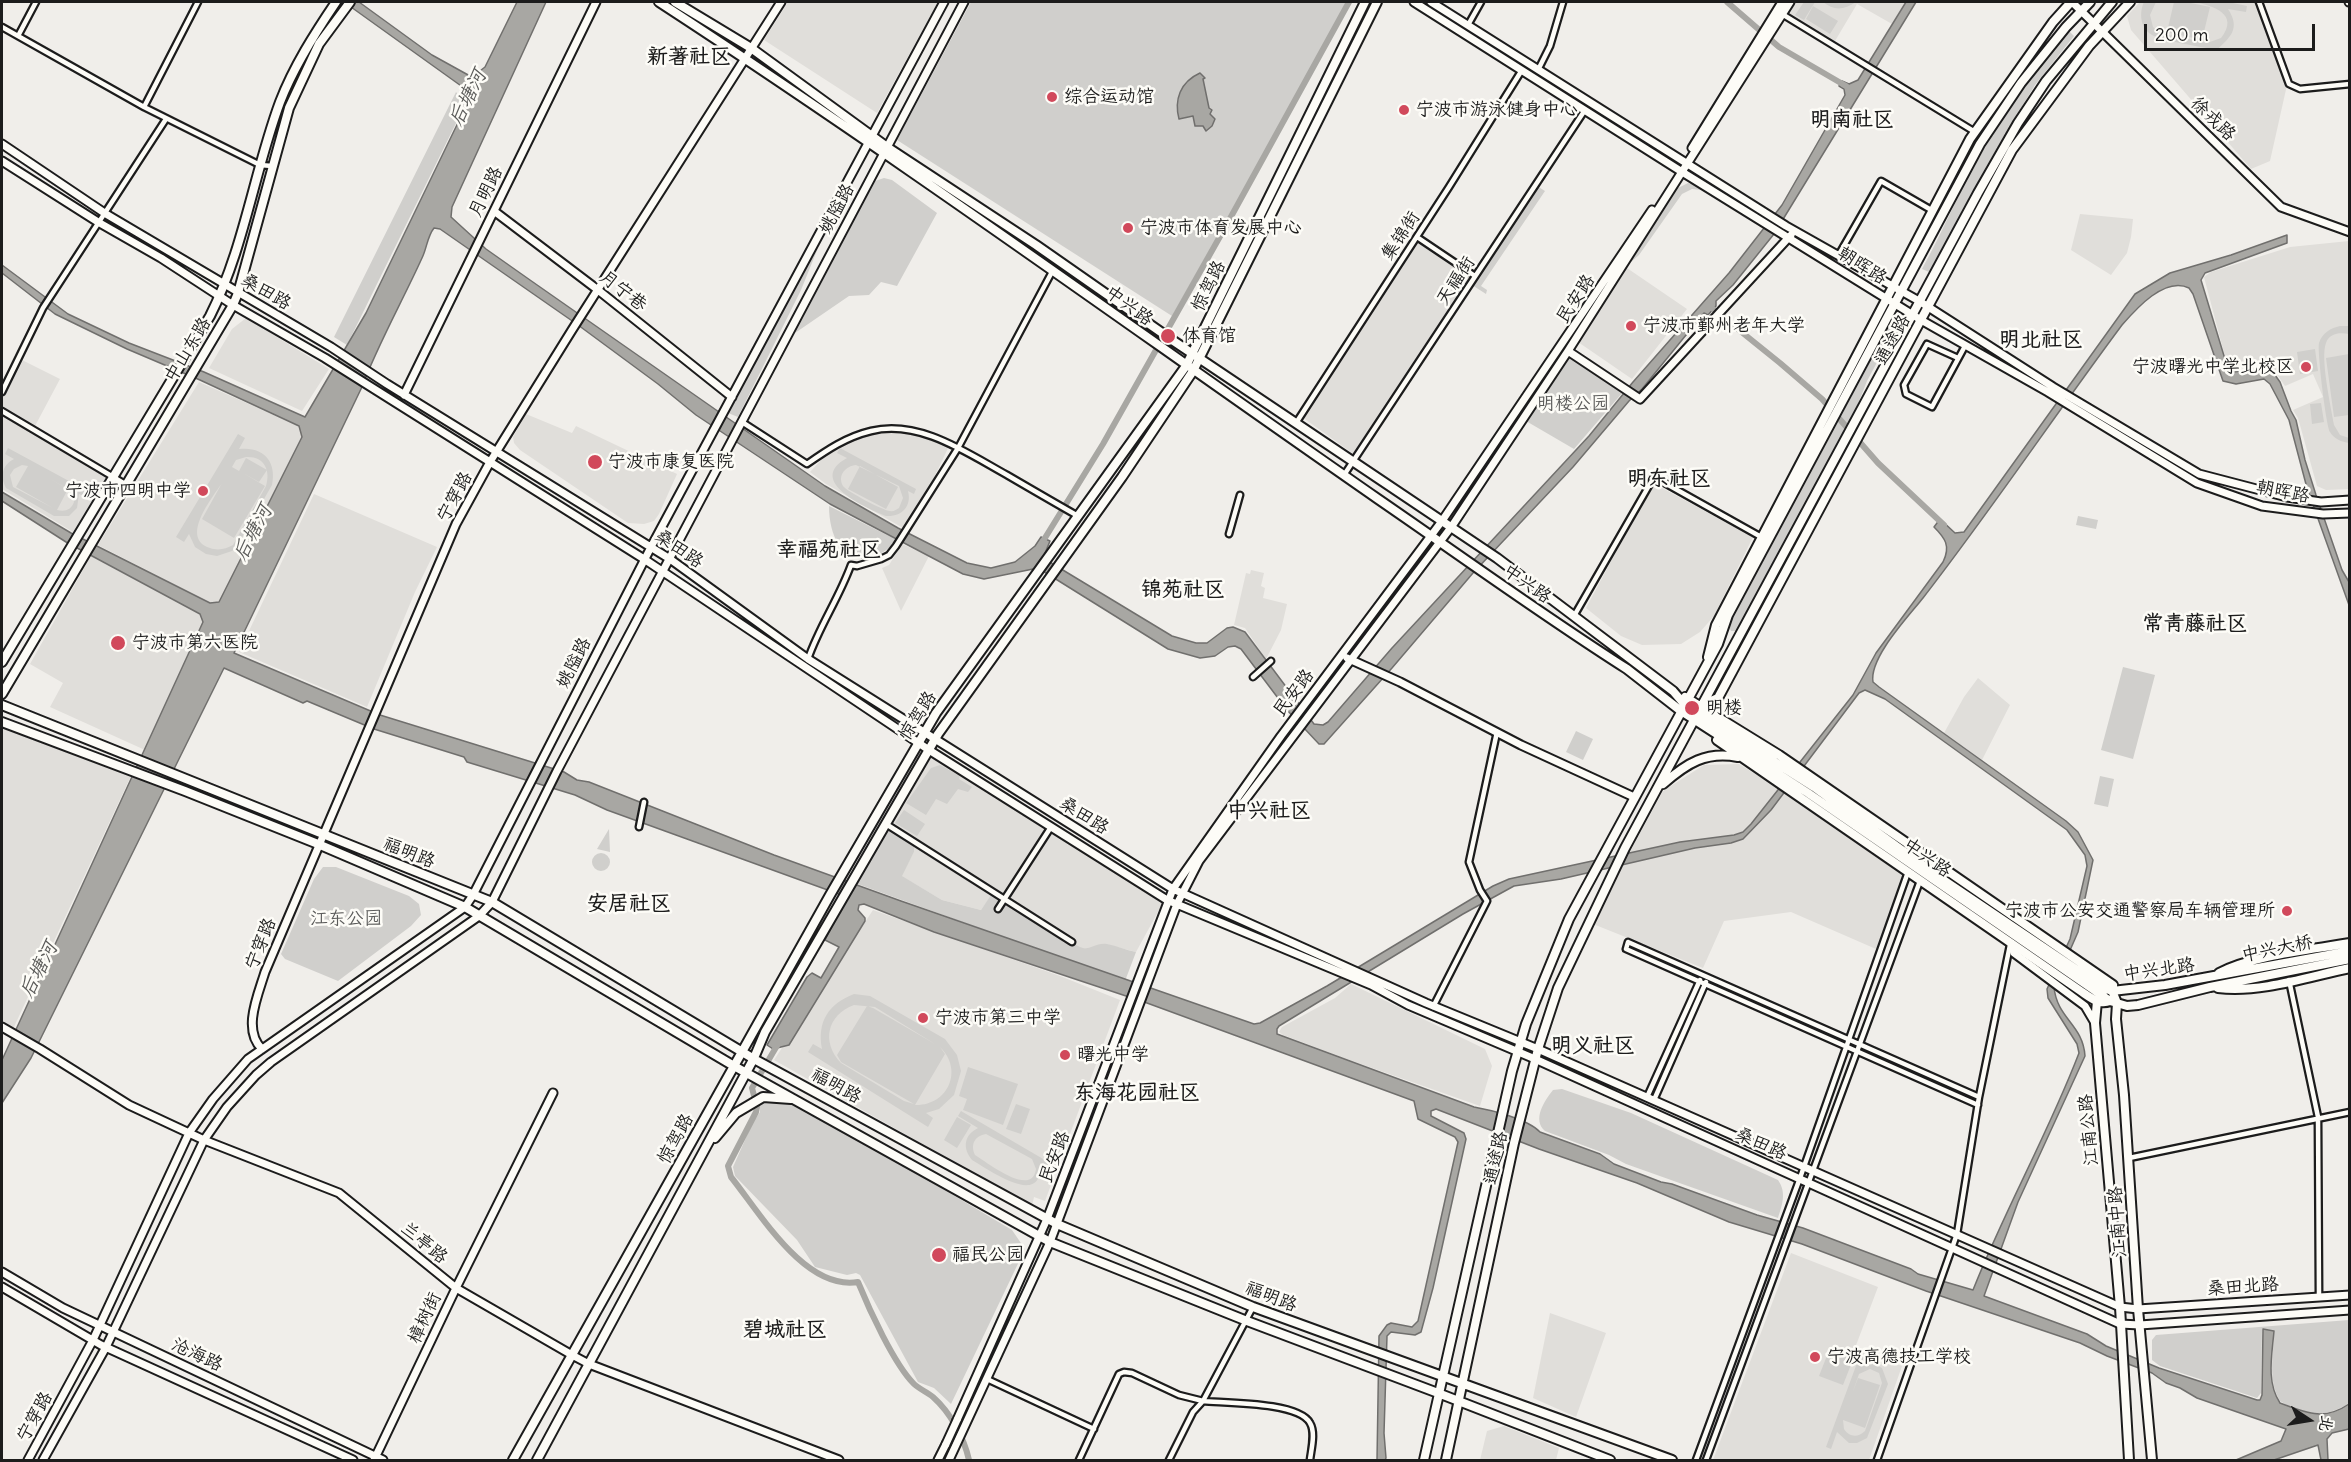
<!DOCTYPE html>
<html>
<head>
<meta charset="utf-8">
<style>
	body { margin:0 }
	#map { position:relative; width:2351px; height:1462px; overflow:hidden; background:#f0eeea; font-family:Delius,"LXGW WenKai TC",sans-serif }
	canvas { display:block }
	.frame { position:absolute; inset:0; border:3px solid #1c1c1c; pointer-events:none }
	.north { position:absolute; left:2279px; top:1390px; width:60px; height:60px; -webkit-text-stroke:4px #fdfcf7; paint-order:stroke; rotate:102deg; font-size:16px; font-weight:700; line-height:24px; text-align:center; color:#1c1c1c }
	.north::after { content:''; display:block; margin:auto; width:21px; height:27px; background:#1c1c1c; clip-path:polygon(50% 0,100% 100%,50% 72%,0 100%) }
	.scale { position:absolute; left:2144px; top:24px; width:171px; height:27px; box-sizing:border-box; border:3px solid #1c1c1c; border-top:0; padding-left:8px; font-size:18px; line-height:21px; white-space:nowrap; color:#1c1c1c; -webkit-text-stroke:4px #fdfcf7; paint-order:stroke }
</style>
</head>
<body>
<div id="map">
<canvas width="2351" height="1462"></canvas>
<div class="frame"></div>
<div class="north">北</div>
<div class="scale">200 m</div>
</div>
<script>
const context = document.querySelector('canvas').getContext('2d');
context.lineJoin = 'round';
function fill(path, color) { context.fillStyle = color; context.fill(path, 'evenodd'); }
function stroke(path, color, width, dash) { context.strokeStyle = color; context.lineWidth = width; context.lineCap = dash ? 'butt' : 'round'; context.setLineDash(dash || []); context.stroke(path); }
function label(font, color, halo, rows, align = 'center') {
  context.font = font + ' Delius,"LXGW WenKai TC",sans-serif'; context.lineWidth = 5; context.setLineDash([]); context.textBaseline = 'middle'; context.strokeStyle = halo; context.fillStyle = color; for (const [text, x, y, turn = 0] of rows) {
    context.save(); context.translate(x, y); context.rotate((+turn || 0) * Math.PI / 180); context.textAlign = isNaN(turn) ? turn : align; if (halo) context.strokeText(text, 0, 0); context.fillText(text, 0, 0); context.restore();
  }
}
fill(new Path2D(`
	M788,2H938L877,113L764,40Z
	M1795,2H1905L1892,24L1857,4L1835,41L1788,13Z
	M2140,2H2257L2287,85L2270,161L2251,169L2131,30L2127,16Z
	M2080,214L2133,219L2131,237L2127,253L2111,275L2071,250Z
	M1417,239L1472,277L1355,455L1302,417Z
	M2349,241V489L2326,490L2317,486L2298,418L2293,410L2323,397L2313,374L2285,386L2276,373L2257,365L2233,369L2227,364L2204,277L2211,272L2290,247Z
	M1624,266L1687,309L1632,379L1578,342Z
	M246,318L329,369L302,411L209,368L232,329Z
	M20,359L60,379L35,426L2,407V399Z
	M199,382L299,426L302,437L220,602L210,603L98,545Z
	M526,414L572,433L576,426L677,474L659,514L654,521L644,524L628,523L520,450L514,443L513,437Z
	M2,415L107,476L73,532L2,489Z
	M900,428L950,444L921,505L903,528L826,484L810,472L835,445L873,430Z
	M1653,483L1753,537L1714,616L1700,632L1681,644L1642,645L1621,636L1586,608Z
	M314,494L437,547L415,592L367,707L239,652Z
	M902,544L929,556L901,611L882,568L889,565Z
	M91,556L200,614L204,622L145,750L50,707L63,683L30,664Z
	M1251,570L1264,573L1261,586L1265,588L1263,598L1287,604L1281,630L1266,659L1245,628L1234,625L1246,573L1250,574Z
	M1978,678L2010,705L1982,760L1944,733L1964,697Z
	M2,727L131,776L13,1029L2,1022Z
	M931,754L1164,901L1136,952L1105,944L1089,949L1080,948L1072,942L1065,943L1060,937L992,895L981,910L942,900L901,876L914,852L883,833Z
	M1739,764L1788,794L1904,874L1876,949L1791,912L1724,921L1703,968L1593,924L1619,872L1663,791L1704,765Z
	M873,910L1060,976L1120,1000L1045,1201L1034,1197L1032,1206L774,1060Z
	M1351,984L1485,1049L1492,1066L1480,1106L1341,1057L1283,1035L1279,1032L1282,1027L1335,998Z
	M1791,1253L1878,1287L1855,1348L1902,1366L1869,1460H1713Z
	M1550,1313L1606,1333L1576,1417L1533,1398Z
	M1504,1426L1559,1448L1556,1460H1480L1487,1431Z`), '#e0deda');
fill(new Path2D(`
	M971,2H1352L1172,316L897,140Z
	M1804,2H1815L1804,20L1795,15Z
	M1823,2H1856C1844,10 1834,11 1823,2Z
	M2144,2H2156L2150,15L2153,27L2160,33L2207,43L2221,38C2240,14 2213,6 2195,2H2228L2247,6L2246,12L2228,9C2241,29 2230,37 2217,50C2204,47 2161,41 2152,35C2140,28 2139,13 2144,2Z
	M2174,2H2186L2210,7L2202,40L2167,32Z
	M1813,6L1838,21L1830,34L1806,19Z
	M2069,31L2074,36L2035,85L1987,165L1929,272L1922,269C1942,233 1958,194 1978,159C2005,113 2035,72 2069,31Z
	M456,92L465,103L461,113L347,345L334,337Z
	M884,178L892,180L937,213L897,286L881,282L869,295L849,296L795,333L870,190L875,181Z
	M1688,183L1701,186V190L1692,189L1682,194L1639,255L1631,262L1628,260L1678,188Z
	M1537,186L1545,191L1481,286L1487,290L1486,294L1472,285Z
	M818,248L801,290L738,417L728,413L796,284Z
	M2340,326H2349V334C2340,332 2329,333 2326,343C2320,358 2331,407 2334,425L2340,435L2349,438V443C2342,442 2334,439 2330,432C2326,425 2317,350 2319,343C2322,333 2331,328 2340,326Z
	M1888,328L1894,331L1867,381L1856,409L1737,631H1731L1729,627L1731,621Z
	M2315,349L2318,371L2300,374L2297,352Z
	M2349,354V415L2334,417L2326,358Z
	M1568,356L1623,392L1574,449L1526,421Z
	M2321,403L2324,422L2312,424L2310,404Z
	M238,434L245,438L239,449C264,446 277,462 272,485L236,548L232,551L217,556L206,554L195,547L189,534L184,542L176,537ZM246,457C264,456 271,470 266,486L233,545C226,549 218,551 210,548C179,538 213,497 222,483L202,519L234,538L265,486L243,473L259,482L267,470L246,458L239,471L232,467L236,460Z
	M8,448L91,493L88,498L79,494L77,508L69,516H54L6,488C0,476 2,465 14,459L5,454ZM22,465L28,466L16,487L53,508L13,487L10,475L14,469ZM47,477L71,491L74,502C71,510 65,512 57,510L68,489Z
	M840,448L916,489L914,494L908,491C912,506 902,517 886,516C866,508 805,481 847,458L837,453ZM856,465L899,486L903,498L899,508C895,510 894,512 890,511C884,511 846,491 843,486C837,475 846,466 856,465Z
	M860,466L898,487L886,509L848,489Z
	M829,506L897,540C860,580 829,552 829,506Z
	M2078,516L2098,520L2096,529L2076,525Z
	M2123,667L2155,675L2133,759L2101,750Z
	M1576,731L1593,739L1583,760L1566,752Z
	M940,765L960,776L959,779L972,787L968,792L958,789L947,804L936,799L926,815L906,803L931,768Z
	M2100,776L2114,779L2108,807L2094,804Z
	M904,810L925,824L917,836L895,823Z
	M609,829L610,852L597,849Z
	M890,830L914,847V852L902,876L942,900L981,910L991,895L1060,937L1065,943L1072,942C1090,956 1091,942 1107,944C1117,946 1126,950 1136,952L1125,981L855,883L883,833Z
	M592 862a9 9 0 1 1 18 0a9 9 0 1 1-18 0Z
	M323,867H336L409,896L419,904L421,915L411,926L338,981L285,959L281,954L314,879Z
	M854,994L870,996L945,1039L957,1055L961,1071L954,1095L939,1109L926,1113L933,1118L928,1127L808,1052L813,1044L822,1049C817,1022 828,1004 854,994ZM854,1005L875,1007L935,1044L873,1008L867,1006L837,1055L841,1062L914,1104L904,1101L841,1063C821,1042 827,1015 854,1005ZM940,1047C964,1070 948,1106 915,1105L945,1054Z
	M968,1067L1018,1084L1003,1125L963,1110L967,1099L959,1096Z
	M1562,1089L1631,1113L1778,1180C1787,1193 1782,1205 1778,1218L1626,1164L1609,1155L1545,1131C1532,1120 1544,1101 1553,1090Z
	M759,1100L795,1101L1012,1230L1025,1249L951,1404L934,1388L918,1382L860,1275L856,1273L847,1275L815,1267L797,1240L735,1176L733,1167L753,1122L760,1112Z
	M1016,1104L1030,1109L1021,1134L1006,1129Z
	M961,1111L1050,1163L1048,1168L1040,1163C1044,1210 988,1169 972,1160C962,1148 964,1135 978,1128L958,1116ZM986,1134L1032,1159L1036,1169C1032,1198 988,1163 975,1155C970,1144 975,1136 986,1134Z
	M957,1117L971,1125L957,1148L944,1140Z
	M2349,1320V1403C2328,1418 2302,1416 2280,1401C2267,1379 2274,1354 2274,1330L2262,1329L2261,1393L2257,1398L2160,1366L2152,1360V1340L2156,1335Z
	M1830,1348L1854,1357L1843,1385L1819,1376Z
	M1860,1355L1865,1357L1863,1365L1874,1364L1882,1368L1888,1384L1867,1438L1857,1443H1849L1837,1432L1831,1449L1826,1447ZM1870,1369L1879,1373L1882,1383L1865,1431C1858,1438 1849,1437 1844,1429L1843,1420L1865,1428L1880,1385L1858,1378L1852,1394L1859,1374Z`), '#d0cfcc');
const water = new Path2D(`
	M344,2H359L432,55L470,76L476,74L485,67L517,2H546L452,207L451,217L486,249L530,280L825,486L898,528L967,563L991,568L1015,562L1035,546L1041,537L1050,541L1043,558L1172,636L1196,643H1207L1227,628L1233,627L1245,632L1314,724L1323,725L1328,722L1392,648L1589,436L1633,382L1729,273L1782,205L1845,95L1844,89L1839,86L1842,81L1849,84L1858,80L1906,2H1916L1774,234L1733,285L1716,301V306L1708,315L1704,313L1642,389L1629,401L1573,467L1473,573L1392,668L1324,744H1319L1287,710L1241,649L1235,646L1228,647L1215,656L1200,658L1168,649L1038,568L984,579L963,574L830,504L696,415L658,384L578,325L440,229L434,228C427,237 427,248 422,258C402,302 378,344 361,389L234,653L380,715L564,772L577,780L589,782L774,855L901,901L1254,1024L1260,1023L1327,986L1493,886L1509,879L1680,842L1734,835L1743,832L1751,824L1853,695L1876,653L1943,562C1951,546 1945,538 1934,527L1940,519L1955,533L1964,532L2135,294L2170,273L2231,255L2287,235V243L2205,273L2201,280L2228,369L2233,372L2258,369L2267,371L2275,375L2280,382L2291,411L2296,420L2305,460L2316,495L2342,570L2349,582V605L2307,488L2289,420L2270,384L2264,379L2236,384L2223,381L2193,294L2189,288C2165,276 2136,309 2122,325C2055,415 1992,509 1923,598C1908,617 1869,658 1873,682L1879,687L2066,821L2078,832L2093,860L2078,932L2054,987C2057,1019 2083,1024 2085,1056L2018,1202L1984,1296L2087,1334L2106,1346L2159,1368L2257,1400H2260L2262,1395L2263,1329L2274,1331C2272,1355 2266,1382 2280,1403C2307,1413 2324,1421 2349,1404V1429L2332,1433L2327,1439L2328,1460H2321L2318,1445L2274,1460H2236L2281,1441L2286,1429L2197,1398L2180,1388L2166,1383L2152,1373L2107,1356L2080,1343L1926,1291L1802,1244L1729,1222L1637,1183L1539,1149L1436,1109L1431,1111V1116L1464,1133L1466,1139L1433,1288L1421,1332L1415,1335L1391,1332L1387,1336L1384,1433L1386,1458L1385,1460H1377L1379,1336L1387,1325L1391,1323L1412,1327L1418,1321L1458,1142L1455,1137L1418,1119L1414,1101L1147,1003L934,932L864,904L859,905L858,910L865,918V921L789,1045L773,1049L767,1045L807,977L812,973L821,978L839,947L825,940L847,897L607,810L575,795L467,762L464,757L374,729L307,701L303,703L224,668L31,1058L2,1103V1060L203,622L200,614L66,542L2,501V492L71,533L210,603L219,602L302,437L299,426L200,380L127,349L55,314L2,273V265L68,314L129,343L204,372L305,417L366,313L467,104L468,94L464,88ZM1865,690L1885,699L2067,830L2085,855L2087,866L2070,939L2047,989L2048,998L2077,1044L2079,1053C2048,1134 2005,1209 1973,1290L1918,1274L1911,1269L1803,1228L1757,1215L1672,1184L1661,1182L1614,1164L1600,1154L1540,1132C1528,1119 1491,1110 1474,1107L1277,1034V1029L1279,1026L1463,914L1514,886L1561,879L1695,848L1731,843L1743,839L1771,810L1859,693Z
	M1200,73L1205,78L1203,79L1209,108L1212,110L1210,114L1215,119L1212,126L1206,131L1203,126H1195L1193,116L1179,119C1174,100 1180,82 1200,73Z`);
fill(water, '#a8a7a3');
stroke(water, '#706f6d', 1.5);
stroke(new Path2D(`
	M1727,2L1779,47L1846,86
	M1708,305L1780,363L1822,399L1878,463L1944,525
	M1040,546L1103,444L1227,224L1349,2
	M778,1044L752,1088L757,1107L756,1112L728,1166L731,1177C760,1213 805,1291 858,1282C869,1309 894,1364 914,1384C919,1389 927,1392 933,1397C951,1413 964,1438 969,1460`), '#a8a7a3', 6);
const street = new Path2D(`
	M2259,2L2289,84L2300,89L2350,84
	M1782,14L1975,132
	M1468,25L1481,2
	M2,27L144,107L198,2
	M18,36L36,2
	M1538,70L1550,46L1563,2
	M144,107L260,165L272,166
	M1417,237L1475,276
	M1838,256L1881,181L1933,211
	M1958,358L1927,344L1904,385L1906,394L1932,407L1965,346
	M2,392L43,308L166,119
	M2,411L125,484
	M742,422L807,464C827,450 846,437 871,431C919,419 967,453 1007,475C1031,489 1055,503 1078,516
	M1296,423L1449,187L1522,70
	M1344,475L1585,110
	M1229,534L1240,495
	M1574,616L1654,477L1763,538
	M808,659C819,627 839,598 851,565L857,566L881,559L889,555L896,546L958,448L1053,270
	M1253,677L1271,661
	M886,824L1072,942
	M639,827L644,802
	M998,909L1051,827
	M2289,980L2318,1117L2319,1297
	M1433,1007L1487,901L1480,890L1469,862L1497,732
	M1647,1097L1700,980
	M1654,1100L1706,982
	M1978,1105L1626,949L1628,942L1979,1097
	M2129,1158L2350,1112
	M987,1379L1094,1429
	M1079,1460L1119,1374L1124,1372L1132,1373L1179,1395L1203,1401L1253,1307
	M1169,1460L1193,1412L1203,1401C1226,1403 1299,1402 1310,1423C1316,1433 1311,1450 1310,1460
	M1696,1460L1800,1178L1908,872
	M1706,1460L1920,881
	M1877,1460L1957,1234L1979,1097L2010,945`);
const secondary = new Path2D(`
	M1414,2L1679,170L1921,320L2048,392L2197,483L2262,506L2323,514L2350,513
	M1431,2L1786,226L1919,301L2053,387L2199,474L2287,497L2321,502L2350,500
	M2072,2L2281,207L2350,232
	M2349,2H2350
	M2,144L106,214L331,347L387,384L670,559L808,659L1173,889L1426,1003L1538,1049L2120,1307L2138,1309L2350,1295
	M1692,148L1782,2
	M2,161L98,222L161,258L233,305L325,358L644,559L929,750L1167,900L1371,985L1408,1005L1535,1059L2120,1324L2140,1325L2350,1310
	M494,211L598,290L732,397
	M1568,351L1640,399L1791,235
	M404,395L596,2
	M1347,658L1400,682L1521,745L1634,797
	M2011,943L2014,953L2085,1006L2095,1023
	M2,1027L40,1049L129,1105L204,1140L339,1193L456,1288L572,1355L589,1364L839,1460
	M262,1049C242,1030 258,995 265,972L456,524L490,462L572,330L781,2
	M2,1272L63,1308L383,1460
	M2,1287L101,1345L353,1460
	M957,1420L1047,1219L1173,889L1281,736L1442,521L1652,210
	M28,1460L93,1340L189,1133L213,1099L248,1059L465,907L473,895L651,547L944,2
	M43,1460L106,1347L204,1140L227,1107L256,1075L271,1062L479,916L492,902L557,771L964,2
	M374,1460L456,1288L553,1093
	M938,1460L946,1444
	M949,1460L1050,1242L1177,904L1199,861L1452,526L1568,351L1790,2`);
const primary = new Path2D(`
	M659,2C903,161 1139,333 1378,499C1461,556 1542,615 1627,669L1681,711L1808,793L2110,1001L2127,1006L2138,1005L2210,987L2350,959
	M675,2L751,48L887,147L1036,245L1175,342L1497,558L1673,691L1685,705L1814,787L1945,881L2104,988L2112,991L2165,985L2350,951
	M1708,657L1716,625L1970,139L2053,22L2071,2
	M2,662L210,316C244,249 254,172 280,102C294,66 315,33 336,2
	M2,694L233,305L238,293L289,108L319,44L350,2
	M1685,697L1779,755L2113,985
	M1705,704L1718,698L2012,150L2089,46L2130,2
	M2,705L492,902L754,1059L1057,1224L1253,1307L1672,1460
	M2,722L185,791L318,844L465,907L734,1066L1050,1242L1247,1321L1438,1393L1610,1460
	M1717,740L2082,992C2091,998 2099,1005 2110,1001
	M1663,784C1687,763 1706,751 1738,757
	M2219,973C2254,955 2310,950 2350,943
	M2218,988C2261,993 2307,977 2350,968
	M715,1138L736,1113L763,1097L791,1099
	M513,1460L830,895L936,713L1186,366L1365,2
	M537,1460L754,1058L765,1032L938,734L1122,477L1193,371L1377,2
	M1424,1460L1512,1071L1526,1024L1569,919L1718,644L1728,615L1980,144L2021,83L2066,27L2090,2
	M1446,1460L1514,1143L1538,1049L1558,988L1625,848L1978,193L2018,123L2046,81L2112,2
	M2129,1460L2120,1307L2095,1023L2097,1001L2109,983L2117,1003L2116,1019L2124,1095L2138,1309L2152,1460`);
stroke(street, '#1c1c1c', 9);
stroke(secondary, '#1c1c1c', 11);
stroke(primary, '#1c1c1c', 12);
stroke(street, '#fdfcf7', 4.5);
stroke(secondary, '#fdfcf7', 7);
stroke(primary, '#fdfcf7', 8);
const secondaryBridge = new Path2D(`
	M946,1444L957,1420`);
stroke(secondaryBridge, '#1c1c1c', 11, []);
stroke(secondaryBridge, '#fdfcf7', 7);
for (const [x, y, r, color] of [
	[1052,97,6,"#d1495b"],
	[1404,110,6,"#d1495b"],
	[1128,228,6,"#d1495b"],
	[1631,326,6,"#d1495b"],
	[1168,336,8,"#d1495b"],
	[2306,367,6,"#d1495b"],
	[595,462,8,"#d1495b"],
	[203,491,6,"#d1495b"],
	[118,643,8,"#d1495b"],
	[1692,708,8,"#d1495b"],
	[2287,911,6,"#d1495b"],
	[923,1018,6,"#d1495b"],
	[1065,1055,6,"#d1495b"],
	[939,1255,8,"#d1495b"],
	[1815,1357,6,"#d1495b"]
]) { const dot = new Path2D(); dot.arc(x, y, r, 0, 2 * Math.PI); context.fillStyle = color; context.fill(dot); stroke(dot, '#fdfcf7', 2); }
label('18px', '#1c1c1c', '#fdfcf7', [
	["综合运动馆",1064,97],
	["宁波市游泳健身中心",1416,110],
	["宁波市体育发展中心",1140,228],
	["宁波市鄞州老年大学",1643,326],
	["体育馆",1182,336],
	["宁波曙光中学北校区",2294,367,"right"],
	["宁波市康复医院",608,462],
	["宁波市四明中学",191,491,"right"],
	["宁波市第六医院",132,643],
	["明楼",1706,708],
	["宁波市公安交通警察局车辆管理所",2275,911,"right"],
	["宁波市第三中学",935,1018],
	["曙光中学",1077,1055],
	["福民公园",952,1255],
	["宁波高德技工学校",1827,1357]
], 'left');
label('18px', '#1c1c1c', '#fdfcf7', [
	["徐戎路",2213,119,44],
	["月明路",486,192,-64],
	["姚隘路",837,209,-62],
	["集锦街",1401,236,-57],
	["朝晖路",1862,266,32],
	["天福街",1456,281,-57],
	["惊驾路",1209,286,-64],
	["月宁巷",623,291,38],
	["桑田路",266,292,30],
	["民安路",1576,299,-57],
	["中兴路",1129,306,36],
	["通途路",1893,340,-62],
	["中山东路",188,350,-59],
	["朝晖路",2283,492,11],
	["宁穿路",455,497,-62],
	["桑田路",679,549,34],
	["中兴路",1527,584,35],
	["姚隘路",574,663,-63],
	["民安路",1294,693,-53],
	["惊驾路",918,716,-58],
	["桑田路",1084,816,32],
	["福明路",409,853,22],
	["中兴路",1927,858,35],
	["宁穿路",261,944,-68],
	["中兴大桥",2277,949,-11],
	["中兴北路",2159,970,-8],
	["福明路",836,1086,29],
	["江南公路",2089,1130,-95],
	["惊驾路",676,1139,-61],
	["桑田路",1761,1144,24],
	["民安路",1055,1157,-69],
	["通途路",1496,1158,-78],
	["江南中路",2118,1222,-94],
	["兰亭路",424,1243,39],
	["桑田北路",2243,1287,-4],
	["福明路",1271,1297,21],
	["樟树街",425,1318,-65],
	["沧海路",197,1355,25],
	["宁穿路",35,1417,-61]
]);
label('18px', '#5b5b5a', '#fdfcf7', [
	["明楼公园",1573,404],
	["江东公园",346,919]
]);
label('italic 20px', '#5b5b59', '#fdfcf7', [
	["后塘河",468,98,-64],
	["后塘河",253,533,-62],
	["后塘河",39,970,-63]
]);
label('bold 21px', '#1c1c1c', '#fdfcf7', [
	["新著社区",689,57],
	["明南社区",1852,120],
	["明北社区",2041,340],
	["明东社区",1669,479],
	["幸福苑社区",829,550],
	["锦苑社区",1183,590],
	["常青藤社区",2195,624],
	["中兴社区",1269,811],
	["安居社区",629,904],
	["明义社区",1593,1046],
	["东海花园社区",1137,1093],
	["碧城社区",785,1330]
]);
</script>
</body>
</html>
